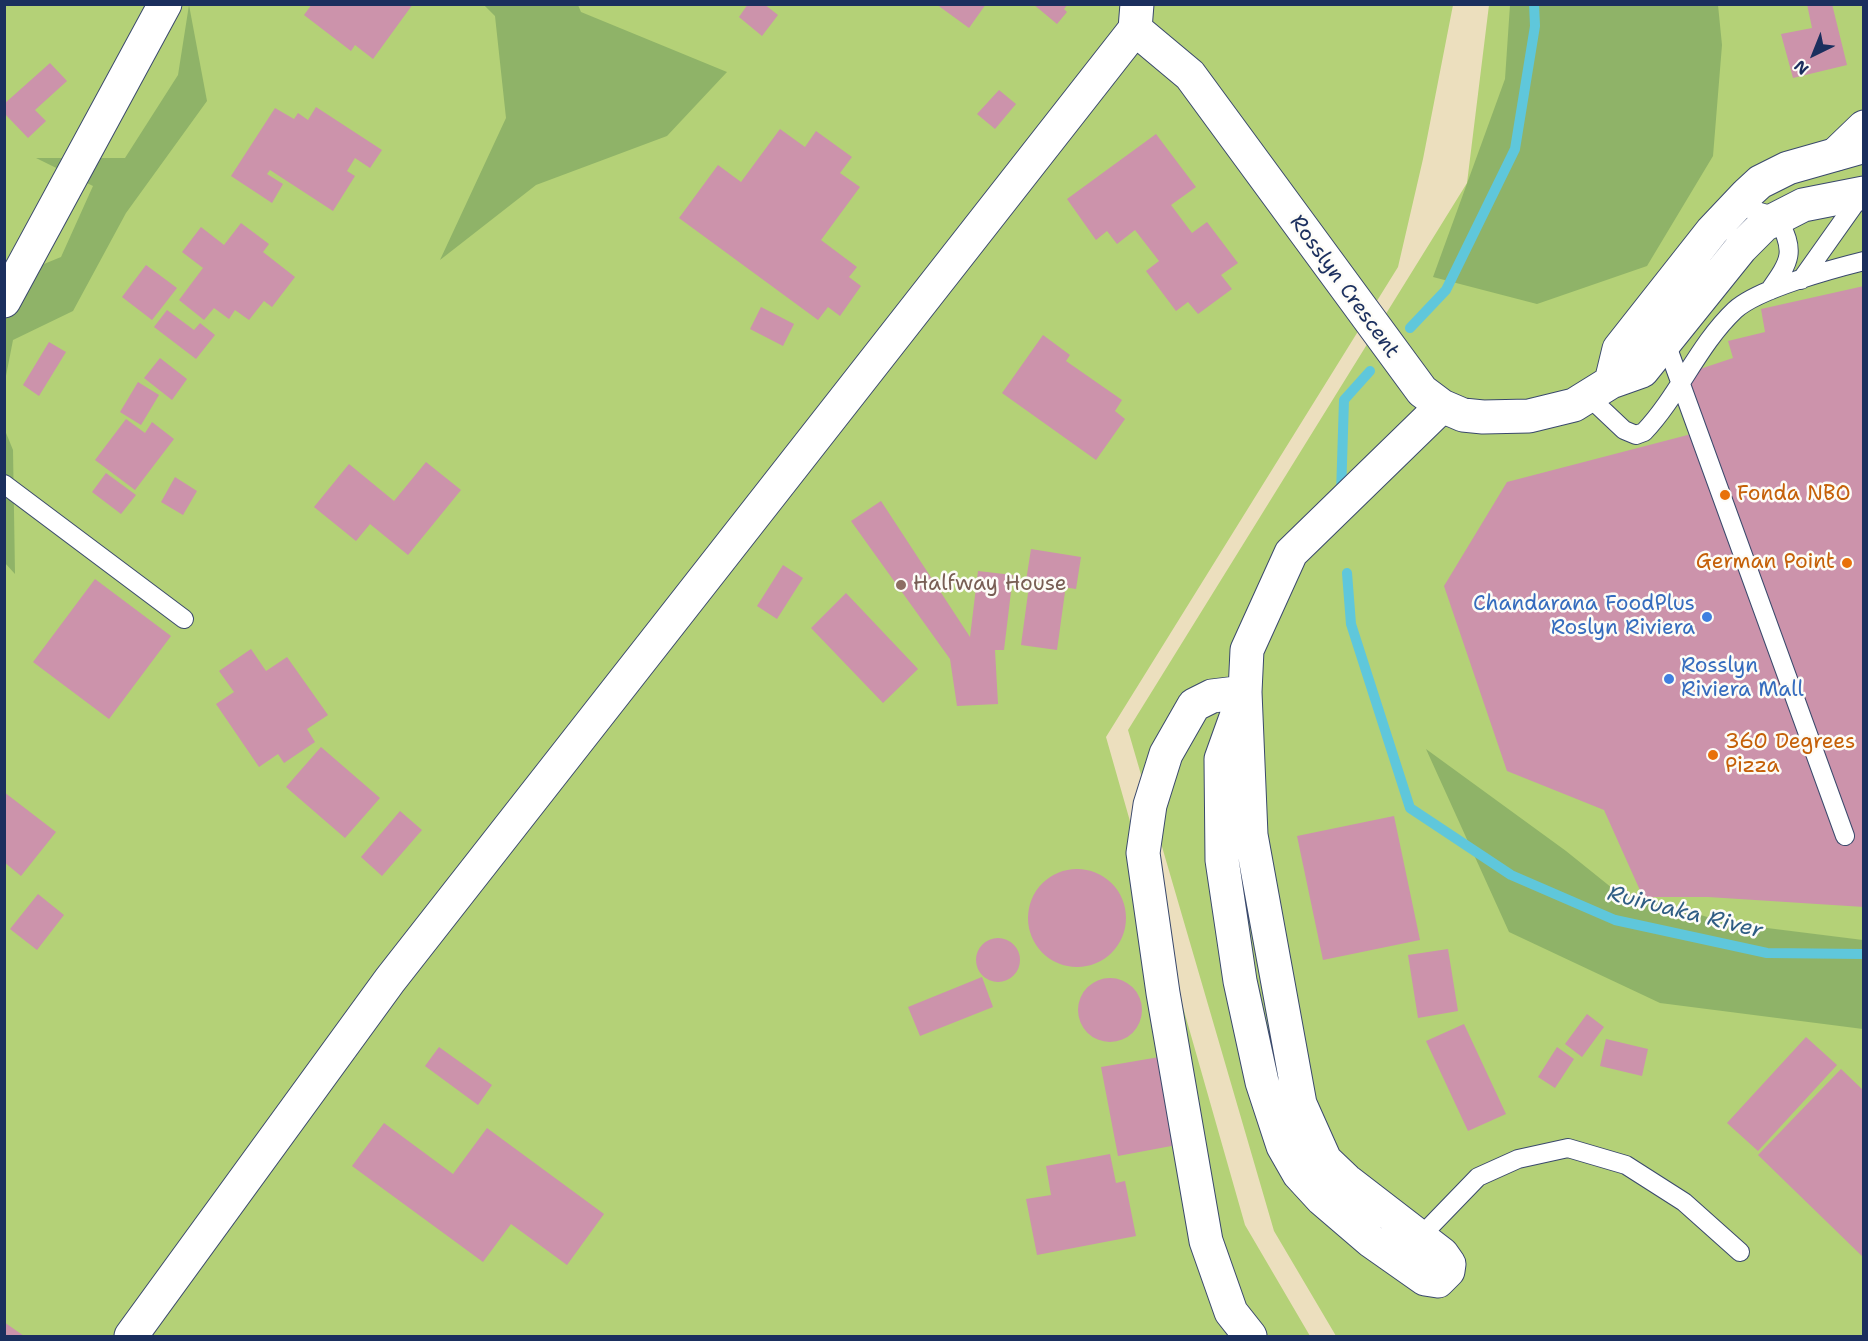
<!DOCTYPE html>
<html>
<head>
<meta charset="utf-8">
<style>
	body { margin:0 }
	#map { position:relative; width:1868px; height:1341px; overflow:hidden; background:#ecdfbe; font-family:"Shantell Sans",sans-serif }
	canvas { display:block }
	.frame { position:absolute; inset:0; border:6px solid #1b2f5e; pointer-events:none }
	.north { position:absolute; left:1784px; top:24px; width:60px; height:60px; -webkit-text-stroke:4px #fdfcf7; paint-order:stroke; rotate:223deg; font-size:16px; font-weight:700; line-height:24px; text-align:center; color:#1b2f5e }
	.north::after { content:''; display:block; margin:auto; width:21px; height:27px; background:#1b2f5e; clip-path:polygon(50% 0,100% 100%,50% 72%,0 100%) }
</style>
</head>
<body>
<div id="map">
<canvas width="1868" height="1341"></canvas>
<div class="frame"></div>
<div class="north">N</div>
</div>
<script>
const context = document.querySelector('canvas').getContext('2d');
context.lineJoin = 'round';
function fill(path, color) { context.fillStyle = color; context.fill(path, 'evenodd'); }
function stroke(path, color, width, dash) { context.strokeStyle = color; context.lineWidth = width; context.lineCap = dash ? 'butt' : 'round'; context.setLineDash(dash || []); context.stroke(path); }
function label(font, color, halo, rows, align = 'center') {
  context.font = font + ' "Shantell Sans",sans-serif'; context.lineWidth = 5; context.setLineDash([]); context.textBaseline = 'middle'; context.strokeStyle = halo; context.fillStyle = color; for (const [text, x, y, turn = 0] of rows) {
    context.save(); context.translate(x, y); context.rotate((+turn || 0) * Math.PI / 180); context.textAlign = isNaN(turn) ? turn : align; if (halo) context.strokeText(text, 0, 0); context.fillText(text, 0, 0); context.restore();
  }
}
fill(new Path2D(`
	M5,5H1453L1423,159L1398,267L1106,737L1245,1225L1310,1336H5Z
	M1489,5H1863V1336H1336L1274,1231L1128,730L1467,183Z`), '#b4d177');
fill(new Path2D(`
	M189,5L207,101L126,213L73,311L13,340L5,381V280L61,257L93,186L36,158H125L178,75Z
	M484,5H578L581,12L727,72L667,136L536,185L440,260L506,118L495,16Z
	M1510,5H1718L1722,45L1713,156L1647,266L1537,304L1433,277L1505,79Z
	M4,428L13,450L15,574L5,563Z
	M1426,749L1566,851L1612,888L1727,923L1863,940V1029L1660,1003L1509,932Z`), '#8fb368');
stroke(new Path2D(`
	M1410,328L1446,290L1515,149L1535,26L1534,4
	M1341,494L1344,400L1370,371
	M1347,573L1351,624L1410,808L1511,875L1615,920L1767,953L1864,954`), '#5fc7db', 10);
fill(new Path2D(`
	M312,4H413L373,59L355,45L351,51L304,15Z
	M748,4H764L778,15L762,36L739,17Z
	M936,4H986L969,28Z
	M1033,4H1068L1064,9L1067,12L1057,24Z
	M1807,4H1832L1847,65L1793,78L1781,34L1812,28Z
	M50,63L67,81L35,110L46,121L28,138L4,113V104Z
	M999,90L1016,104L995,129L977,114Z
	M316,107L382,150L370,168L355,158L347,171L355,176L333,211L270,170L267,174L283,184L272,203L231,176L275,108L294,119L298,113L308,120Z
	M780,129L805,147L816,131L852,157L840,173L860,187L821,240L857,267L849,277L861,286L840,316L828,307L818,320L679,218L718,165L741,182Z
	M1156,134L1196,187L1171,205L1192,233L1207,222L1238,263L1221,275L1232,289L1198,314L1188,302L1176,311L1146,271L1159,261L1135,230L1117,244L1107,231L1096,240L1067,199Z
	M241,223L269,244L263,252L295,277L272,307L264,301L249,320L235,310L229,319L214,308L204,320L179,300L203,268L182,252L201,227L224,245Z
	M146,265L177,288L152,320L122,297Z
	M1864,286V907L1708,897H1643L1604,810L1507,771L1444,586L1507,482L1703,431L1688,373L1733,358L1728,341L1765,332L1761,309Z
	M761,307L794,324L783,346L750,329Z
	M167,310L194,330L200,323L215,335L196,359L154,327Z
	M1043,335L1070,355L1066,361L1122,400L1115,411L1125,419L1096,460L1002,393Z
	M49,342L66,352L39,396L23,385Z
	M160,358L187,379L172,400L144,378Z
	M138,382L159,395L141,425L120,412Z
	M126,419L145,433L152,422L174,439L135,490L95,460Z
	M426,462L461,490L408,555L370,524L356,541L314,507L349,464L394,501Z
	M106,473L136,495L121,514L92,492Z
	M175,477L197,491L183,515L161,502Z
	M881,501L970,637L978,571L1013,575L1004,650H995L998,704L957,706L950,659L851,521Z
	M1031,549L1081,557L1076,589L1026,581Z
	M783,565L803,578L777,619L757,606Z
	M95,579L171,636L109,719L33,662Z
	M1029,586L1065,592L1057,650L1021,645Z
	M846,593L918,669L883,703L811,628Z
	M251,649L266,671L287,657L328,715L307,729L315,742L284,763L278,754L259,767L216,704L234,692L219,671Z
	M321,747L380,798L345,838L286,787Z
	M4,792L56,832L21,876L4,862Z
	M400,811L422,830L382,876L361,857Z
	M1394,816L1420,940L1323,960L1297,836Z
	M1028 918a49 49 0 1 1 98 0a49 49 0 1 1-98 0Z
	M38,894L64,915L37,950L10,929Z
	M976 960a22 22 0 1 1 44 0a22 22 0 1 1-44 0Z
	M1448,949L1458,1011L1418,1018L1408,955Z
	M982,977L993,1007L920,1036L908,1007Z
	M1078 1010a32 32 0 1 1 64 0a32 32 0 1 1-64 0Z
	M1587,1014L1604,1027L1582,1057L1565,1044Z
	M1464,1024L1506,1114L1468,1131L1426,1041Z
	M1806,1037L1837,1065L1758,1151L1727,1123Z
	M1606,1039L1648,1049L1642,1076L1600,1066Z
	M439,1047L492,1085L478,1105L425,1066Z
	M1557,1047L1574,1059L1555,1088L1538,1077Z
	M1165,1056L1182,1144L1118,1156L1101,1067Z
	M1841,1069L1864,1091V1258L1758,1155Z
	M384,1123L453,1174L487,1128L604,1214L567,1265L511,1224L483,1262L352,1166Z
	M1110,1154L1116,1183L1125,1181L1136,1236L1037,1255L1026,1199L1051,1195L1046,1166Z
	M4,1322L24,1336H4Z`), '#cc93ab');
const service = new Path2D(`
	M1736,205L1777,217C1796,252 1791,260 1769,291
	M1801,280L1862,194
	M1666,343L1845,836
	M1589,397L1624,430L1636,435L1644,432C1679,395 1698,345 1735,310C1758,289 1832,269 1864,261
	M4,484L184,619
	M1420,1237L1478,1177L1518,1159L1568,1148L1626,1165L1684,1202L1740,1252`);
const minor = new Path2D(`
	M1135,29L1190,75L1422,391L1442,406L1463,415L1483,417L1529,416L1574,405L1611,382L1642,371L1741,248L1764,225L1803,205L1864,193
	M4,301L165,4
	M1611,382L1619,349L1712,231L1747,194L1760,182L1788,168L1862,147
	M1245,692L1221,759L1222,860L1240,981L1262,1082L1283,1146L1299,1174L1322,1199L1371,1241L1425,1279L1438,1281L1448,1271L1449,1264L1442,1254L1346,1180L1325,1160L1300,1104L1251,835L1245,692L1247,650L1291,553L1442,406
	M1245,692L1212,696L1194,705L1166,754L1150,805L1143,853L1163,993L1206,1241L1231,1312L1250,1336
	M131,1336L390,980L1135,29L1137,4`);
const secondary = new Path2D(`
	M1836,154L1864,127`);
stroke(service, '#3a496c', 20);
stroke(minor, '#3a496c', 35);
stroke(secondary, '#3a496c', 35);
stroke(service, '#fff', 18);
stroke(minor, '#fff', 33);
stroke(secondary, '#fff', 33);
for (const [x, y, r, color] of [
	[1725,495,6,"#e8710a"],
	[1847,563,6,"#e8710a"],
	[901,585,6,"#8d6e63"],
	[1707,617,6,"#3f7fe0"],
	[1669,679,6,"#3f7fe0"],
	[1713,755,6,"#e8710a"]
]) { const dot = new Path2D(); dot.arc(x, y, r, 0, 2 * Math.PI); context.fillStyle = color; context.fill(dot); stroke(dot, '#fdfcf7', 2); }
label('21px', '#1b2f5e', '#fdfcf7', [
	["Rosslyn Crescent",1344,287,54]
]);
label('21px', '#c56008', '#fdfcf7', [
	["Fonda NBO",1737,495],
	["German Point",1835,563,"right"],
	["360 Degrees",1725,743],
	["Pizza",1725,767]
], 'left');
label('21px', '#785e54', '#fdfcf7', [
	["Halfway House",913,585]
], 'left');
label('21px', '#366cbe', '#fdfcf7', [
	["Chandarana FoodPlus",1695,605],
	["Roslyn Riviera",1695,629],
	["Rosslyn",1681,667,"left"],
	["Riviera Mall",1681,691,"left"]
], 'right');
label('italic 22px', '#2f5d84', '#fdfcf7', [
	["Ruiruaka River",1685,913,14]
]);
</script>
</body>
</html>
